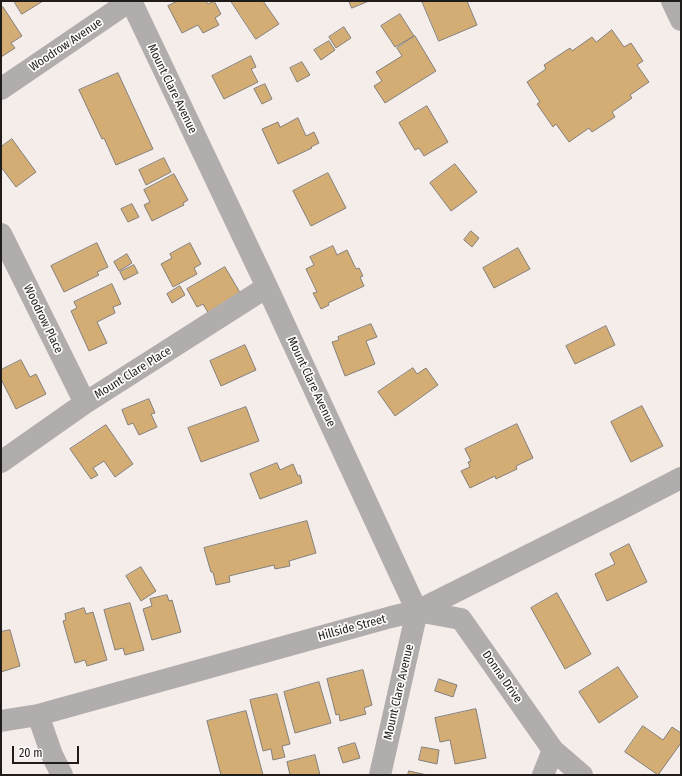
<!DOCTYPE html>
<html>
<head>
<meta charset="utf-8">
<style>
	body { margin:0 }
	#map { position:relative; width:682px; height:776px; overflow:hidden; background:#f5edea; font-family:"Fira Sans Condensed",sans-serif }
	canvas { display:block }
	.frame { position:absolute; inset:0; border:2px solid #1f1c1b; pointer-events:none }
	.scale { position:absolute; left:12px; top:746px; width:67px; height:18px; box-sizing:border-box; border:2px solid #1f1c1b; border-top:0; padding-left:5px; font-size:12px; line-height:14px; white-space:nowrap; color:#1f1c1b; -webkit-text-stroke:3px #fefbfa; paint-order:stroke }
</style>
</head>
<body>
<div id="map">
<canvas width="682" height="776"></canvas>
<div class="frame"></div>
<div class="scale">20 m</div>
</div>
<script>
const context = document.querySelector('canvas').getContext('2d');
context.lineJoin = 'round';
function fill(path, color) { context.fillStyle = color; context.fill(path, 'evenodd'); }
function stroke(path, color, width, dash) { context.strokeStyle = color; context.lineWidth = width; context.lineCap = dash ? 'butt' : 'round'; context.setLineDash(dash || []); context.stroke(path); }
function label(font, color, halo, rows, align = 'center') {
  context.font = font + ' "Fira Sans Condensed",sans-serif'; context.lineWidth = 3.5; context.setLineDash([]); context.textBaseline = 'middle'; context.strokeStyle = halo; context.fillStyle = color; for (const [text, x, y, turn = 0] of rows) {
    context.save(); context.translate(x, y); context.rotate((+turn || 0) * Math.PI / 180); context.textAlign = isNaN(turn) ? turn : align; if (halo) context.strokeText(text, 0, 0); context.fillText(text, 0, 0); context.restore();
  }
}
const building = new Path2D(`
	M14,1H43L22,14Z
	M178,1H206L208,4L214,1L221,14L215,18L219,25L203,33L198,25L182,33L168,6Z
	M231,1H263L279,24L256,39Z
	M349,1H369L352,8Z
	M422,1H467L477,25L439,41Z
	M3,7L22,36L11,43L15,48L1,57V8Z
	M400,14L414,36L395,47L381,26Z
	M344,27L351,38L336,48L329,37Z
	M612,30L624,47L631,43L643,61L637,65L649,82L630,95L632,98L612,112L615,117L592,132L589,128L569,142L556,124L553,127L537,104L540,102L527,82L546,69L544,65L570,48L572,51L592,37L596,42Z
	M415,36L436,71L385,103L374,86L382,81L376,72L402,56L397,48Z
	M329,41L335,50L321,60L314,50Z
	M251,56L256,67L251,69L258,82L224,99L212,76Z
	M302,62L310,75L297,82L290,68Z
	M118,73L153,149L116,165L104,138L102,139L79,90Z
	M265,84L272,99L262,104L254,89Z
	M427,106L448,142L424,156L419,148L415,150L399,123Z
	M298,118L306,136L314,132L319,143L311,147L312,148L278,164L262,129L278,122L280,127Z
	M12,139L36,172L16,187L1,167V147Z
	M164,158L171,172L146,185L139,170Z
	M455,164L477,192L451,211L430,183Z
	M328,173L346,208L311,226L293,191Z
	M174,174L188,200L183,203L184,205L152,221L144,205L150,202L144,190Z
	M132,204L139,217L128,222L121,209Z
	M471,231L479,238L472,247L464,240Z
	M97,243L108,267L97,272L99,275L64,292L51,266Z
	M190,243L201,264L194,268L197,274L173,287L161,264L172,258L170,254Z
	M333,246L337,255L347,250L356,269L359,268L363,276L360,277L364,286L328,303L329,305L321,309L313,293L317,292L306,269L314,265L310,257Z
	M518,248L530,269L494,288L483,268Z
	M127,254L132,263L119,271L114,262Z
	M134,265L138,273L124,280L120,272Z
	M225,267L242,296L209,314L203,304L197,307L187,289Z
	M112,284L121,304L113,307L115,313L97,322L107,343L89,351L71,311L77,308L74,302Z
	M180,286L185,295L172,303L167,294Z
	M371,324L377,337L366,341L375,364L345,376L332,342L339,340L338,337Z
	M606,326L615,345L575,364L566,346Z
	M245,345L256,370L221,386L210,361Z
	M21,360L30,377L36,374L46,394L16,409L1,379V370Z
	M413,368L417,374L426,368L438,385L395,416L378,392Z
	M149,399L155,413L151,414L157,427L139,435L133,423L128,425L122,410Z
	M642,406L663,446L631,462L611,422Z
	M246,407L259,441L201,462L188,428Z
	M517,424L533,458L516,466L517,469L496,479L495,476L470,488L461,471L470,467L468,462L471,461L465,449Z
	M106,425L133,464L115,477L104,461L93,468L98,475L91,479L70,449Z
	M277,463L280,470L293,464L298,476L300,475L302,483L260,499L250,474Z
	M307,521L316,553L289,561L290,566L275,569L274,565L229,576L230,582L216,585L213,572H211L204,548Z
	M629,544L647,582L607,601L595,574L615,564L610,554Z
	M141,567L156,591L141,601L126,576Z
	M557,593L591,654L565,669L531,608Z
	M167,595L169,601L172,600L181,632L152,640L143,609L152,606L150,599Z
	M130,603L144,650L125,655L123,648L115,650L104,610Z
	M84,608L86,614L93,612L107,660L87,666L85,660L75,663L63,621L66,620L65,614Z
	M10,630L20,666L1,672V632Z
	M618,667L638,697L599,723L579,692Z
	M363,670L372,705L364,708L366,714L340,721L339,714L336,715L327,679Z
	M439,679L457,685L453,697L435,691Z
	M319,682L331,723L295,733L284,692Z
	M277,694L290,744L282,746L285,757L273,760L271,749L263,751L250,700Z
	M476,709L486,758L455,764L450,740L440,742L435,718Z
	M246,711L263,775H221L207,721Z
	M643,726L663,740L672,727L681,733V743L658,775L625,752Z
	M355,743L360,758L343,763L338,748Z
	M422,747L439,750L437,764L419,760Z
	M315,755L320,775H290L287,762Z
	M409,771L427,775H408Z`);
fill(building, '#d4ad75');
stroke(building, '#837f7a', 1);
stroke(new Path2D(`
	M131,1L267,287L417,611L380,775
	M672,1L681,20
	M1,89L130,1
	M1,234L85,403
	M1,462L85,403L267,287
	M417,611L461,619L553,750L543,775
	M38,715L52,755L62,775
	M1,721L38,715L391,617L417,611L623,508L681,478
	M553,750L582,775`), '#b1adad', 22);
label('12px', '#1f1c1b', '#fefbfa', [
	["Woodrow Avenue",66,45,-34],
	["Mount Clare Avenue",172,89,64],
	["Woodrow Place",43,319,64],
	["Mount Clare Place",133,373,-32],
	["Mount Clare Avenue",311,382,65],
	["Hillside Street",352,628,-15],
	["Donna Drive",502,677,55],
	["Mount Clare Avenue",399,692,-77]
]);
</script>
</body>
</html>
